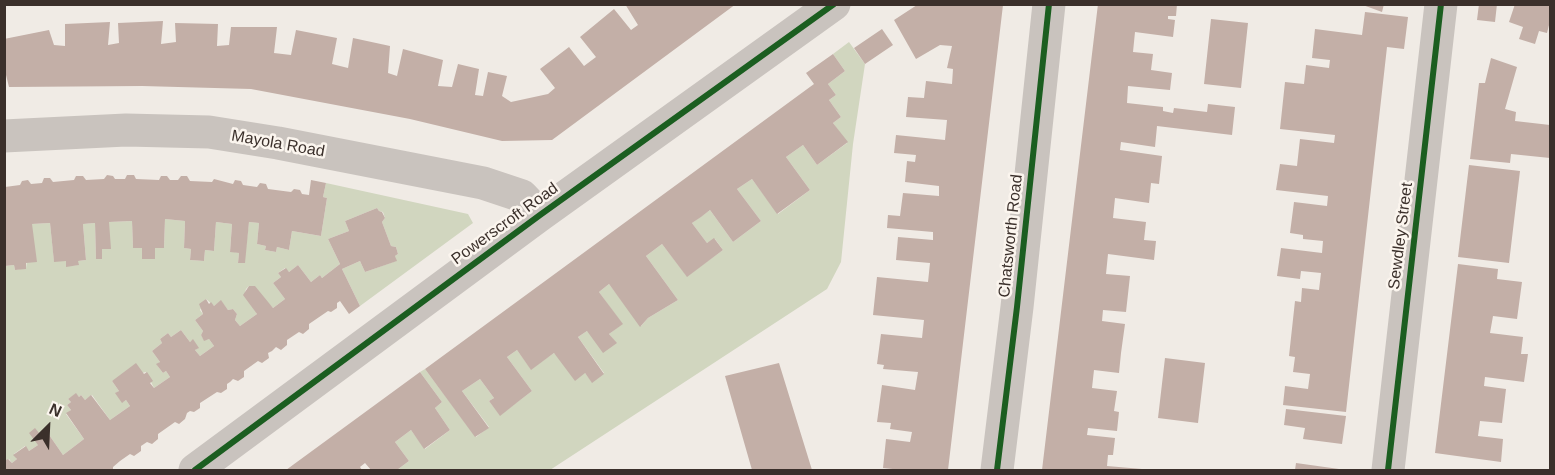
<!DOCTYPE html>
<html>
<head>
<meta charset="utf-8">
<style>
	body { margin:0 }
	#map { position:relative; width:1555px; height:475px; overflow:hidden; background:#f0ebe5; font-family:Helvetica,sans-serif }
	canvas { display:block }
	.frame { position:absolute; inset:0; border:6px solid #3b302b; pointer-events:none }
	.north { position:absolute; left:18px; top:397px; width:60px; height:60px; -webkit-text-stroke:4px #fbf5ee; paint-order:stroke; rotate:24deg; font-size:16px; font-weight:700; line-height:24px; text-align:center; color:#3b302b }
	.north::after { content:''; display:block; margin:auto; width:21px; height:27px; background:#3b302b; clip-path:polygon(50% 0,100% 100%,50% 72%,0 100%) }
</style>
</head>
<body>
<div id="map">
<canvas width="1555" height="475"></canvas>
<div class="frame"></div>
<div class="north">N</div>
</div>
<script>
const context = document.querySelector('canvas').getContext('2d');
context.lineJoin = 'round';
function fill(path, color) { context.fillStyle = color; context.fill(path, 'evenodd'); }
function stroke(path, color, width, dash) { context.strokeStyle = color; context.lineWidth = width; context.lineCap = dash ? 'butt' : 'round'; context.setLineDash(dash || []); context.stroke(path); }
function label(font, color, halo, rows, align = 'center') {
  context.font = font + ' Helvetica,sans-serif'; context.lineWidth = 5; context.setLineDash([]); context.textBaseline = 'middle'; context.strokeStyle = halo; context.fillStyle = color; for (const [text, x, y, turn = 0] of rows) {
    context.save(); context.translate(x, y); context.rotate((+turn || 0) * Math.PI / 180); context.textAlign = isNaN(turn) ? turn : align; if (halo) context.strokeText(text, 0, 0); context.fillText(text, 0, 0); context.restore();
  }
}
fill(new Path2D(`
	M849,42L865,64L853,144L841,262L827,289L550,470H397L409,461L395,442L411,430L425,449L450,430L435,408L442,402L420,372L425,369L476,437L489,427L462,391L480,379L494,398L489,401L500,415L532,391L507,357L517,350L531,369L554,353L585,373L592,382L604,373L578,337L587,331L616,343L609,334L622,324L599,292L609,284L641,326L648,318L678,300L646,256L662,244L687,276L723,250L715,239L707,243L692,223L710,210L733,242L761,221L737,189L752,179L778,214L810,190L786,157L803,145L817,165L847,143L833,123L841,117L829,100L836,95L828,84L845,71L833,54Z
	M326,183L468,214L473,223L360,306L342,269L360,261L365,272L396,261L395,256L398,254L396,247L391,246L382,222L385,218L383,212L379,211L377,208L345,221L349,231L328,239L340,264L322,278L320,275L311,282L298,265L289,272L285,268L278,273L281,277L273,283L285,299L273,308L249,286L246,289L245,293L257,314L240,326L235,320L237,314L233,309L228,310L221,301L214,306L206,299L200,310L203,314L195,320L203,331L201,335L204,340L209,339L214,346L200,356L195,350L198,348L193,340L190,342L181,330L171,337L168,333L160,339L162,343L152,351L160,362L157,365L163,373L166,371L170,377L154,388L146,372L112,381L119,391L116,393L123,402L126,400L130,406L110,420L92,395L85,400L81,395L79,397L76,394L68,399L71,402L67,405L71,410L66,414L84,439L63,455L45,429L39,433L38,445L29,451L25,446L14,454L17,459L12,463L9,459L5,461V266L14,265L15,270L26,268L32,224L50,223L54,261H66L67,266L78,265V261L86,260L83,224L95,223L96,259H102V249L109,222L132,221L133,248H142L143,259H155V248H164L165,219L185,221L184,248L191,249L190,260L204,261L205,250L214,251L216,222L232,224L230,251L239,253L238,263H244L249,222L259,223L257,244L266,246L265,250L276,252L277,247L289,250L292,231L321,236L327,198L323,197Z`), '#d1d6bf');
fill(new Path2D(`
	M625,4H736L552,140L502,141L410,119L251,89L142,86L9,87L4,67V39L49,30L54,45L65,46V24L110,22L108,45L119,43L118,23L163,21L161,44L176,42L175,23L218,24L217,46L229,45L231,27H277L274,53L291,55L296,30L337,38L332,64L348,68L353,38L390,46L388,73L397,76L403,49L443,60L438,86L452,87L458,64L479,69L475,95L483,96L488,72L507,76L502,96L511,102L548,94L555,88L540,69L569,47L584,66L596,57L580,37L614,9L631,30L638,25Z
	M1098,4H1177L1176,16H1168V19L1175,20L1173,37L1135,32L1133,52L1153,54L1151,70L1172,73L1170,90L1128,86L1127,103L1163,107V111L1173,113L1174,108L1207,112L1208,104L1235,107L1232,135L1157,126L1155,147L1121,142L1120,150L1162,156L1159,184L1151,183L1149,203L1115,198L1113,218L1146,222L1144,240L1156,241L1154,260L1108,254L1106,274L1130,276L1126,312L1103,310L1102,321L1125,324L1121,353L1119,373L1094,370L1092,388L1117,391L1114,411L1119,412L1117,431L1088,428L1087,435L1115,438L1113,455H1108L1107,466L1142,469V470H1042Z
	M1360,4H1384L1382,12Z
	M1479,4H1497L1495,22L1477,20Z
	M1515,4H1550V21L1547,33L1539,31L1535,44L1519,39L1523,27L1509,22Z
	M917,5H1003L948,470H902L883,468L886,439L910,442L912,432L890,429L891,423L877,422L882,385L915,390L918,372L883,369L884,365L877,364L881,334L922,338L924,320L873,315L877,277L928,282L930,263L896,260L898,237L933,240V232L887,228L888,215L900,216L903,193L939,196V186L905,182L907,161L915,162L916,155L894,153L896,135L945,140L947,120L906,117L908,97L924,98L926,81L952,84L953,69L947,68L952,46L940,45L916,59L894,20Z
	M1365,12L1408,17L1404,49L1387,47L1346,412L1283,405L1285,386L1308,389L1310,374L1293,372L1295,357L1289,356L1295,301L1301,302L1302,288L1319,290L1321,273L1301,271L1300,279L1277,276L1281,248L1322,253L1323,241L1303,239V235L1290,233L1294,202L1327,206L1328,196L1276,190L1280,164L1297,166L1300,139L1334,143L1335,135L1280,129L1285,82L1304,84L1306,65L1329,68L1330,60L1312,58L1315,29L1362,35Z
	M1211,19L1248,23L1241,88L1204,84Z
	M882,29L893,45L865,64L854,48Z
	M833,54L845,71L828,84L836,95L829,100L841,117L833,123L848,142L817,165L803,145L786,157L810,190L777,214L752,179L737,189L761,221L733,242L710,210L701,217L692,223L707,243L714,238L723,250L687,277L662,244L646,256L678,300L648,318L640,327L609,284L599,292L623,324L609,334L617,343L603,353L587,331L578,337L604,374L592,383L585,373L575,381L554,353L531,370L517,350L507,357L532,391L519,401L500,416L489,401L494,398L480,379L462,391L489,428L475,437L425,369L814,84L806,73Z
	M1491,58L1517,67L1505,109L1516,112L1515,121L1550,125V158L1511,154L1510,163L1470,159L1479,83H1485Z
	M1469,165L1520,171L1509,263L1458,257Z
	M107,175L113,176L115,179H125L127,175H134L136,179L159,180L161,176H167L170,180H178L181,176H187L190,181L212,182L214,179L233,184L235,180L241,181L243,185L257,187L260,183L266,184L268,189L291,192L294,189L300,190L302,194L309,195L311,180L326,183L323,197L327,198L321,236L292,231L289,250L277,247L276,252L265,250L266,246L257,244L259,223L249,222L245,263H238L239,253L230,252L232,224L216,222L214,251L205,250L204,261L190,260L191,249L184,248L185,221L165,219L164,248H155V259H142V248H133L132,221L109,222L111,249H102V259H96L95,223L83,224L86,260L78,261L79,265L66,267V261L54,262L50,223L32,224L37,262L26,263V269L15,270L14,265L5,266V187L20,185L22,181L28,180L31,184L42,183L44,178H50L53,182L74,180L76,176H83L86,180L104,179Z
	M377,208L379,211L382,212L385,218L382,222L391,246L396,247L398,254L395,256L397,261L365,272L360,261L342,269L360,306L349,314L340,301L337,303V308L331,312L328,311L309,324V329L303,334L299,332L287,340V345L281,350L276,347L272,351L268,353L269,358L262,363L258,361L244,371V377L238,381L233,379L230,382L227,384V389L221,393L217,392L200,403V408L194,412L190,411L187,413L185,419L179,424L175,422L158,434V439L152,444L147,442L141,446V451L134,456L130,454L120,461L113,467V470H4V461L8,459L12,463L17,459L13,455L26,446L29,451L38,445L29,433L35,428L39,433L45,429L63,455L84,439L66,413L71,410L67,405L71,402L68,399L76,393L79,397L81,395L85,400L91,395L110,420L130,406L126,400L122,403L115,393L119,391L112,381L136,363L144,374L147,372L153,381L150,383L154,388L170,377L166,371L163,373L156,364L160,362L152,351L162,343L160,339L168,333L171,337L181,330L190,342L193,339L199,348L195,350L200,356L214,346L209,339L204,341L201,335L203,331L195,320L203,314L199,304L206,299L209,304L211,302L214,306L221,300L228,310L233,309L237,314L235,320L240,326L257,314L243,295L249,286H255L273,308L285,299L273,283L281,277L278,273L286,268L289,272L298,265L311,282L320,275L322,278L340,264L328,239L349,231L345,221Z
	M1458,264L1498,269L1497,279L1522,282L1517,319L1493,316L1490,333L1523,337L1521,354H1528L1524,382L1485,377L1484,386L1506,389L1502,423L1480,421L1478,436L1503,439L1501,462L1435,453Z
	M1165,358L1205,363L1198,423L1158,418Z
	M779,363L812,470H752L725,376Z
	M420,372L442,402L435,408L450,430L424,449L411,430L395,442L409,461L397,470H371L365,463L360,467L362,470H286Z
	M1286,409L1346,416L1342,444L1303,439L1305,428L1284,425Z
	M1296,463L1339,469V470H1295Z`), '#c3afa7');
stroke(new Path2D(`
	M4,136L126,130L209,132L278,143L483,183L522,196L540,215
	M195,470L540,215L834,4
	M997,470L1017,307L1049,4
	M1388,470L1441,4`), '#c9c3be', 33);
stroke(new Path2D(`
	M195,470L540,215L834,4
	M997,470L1017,307L1049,4
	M1388,470L1441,4`), '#1b5e20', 6);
label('16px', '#3b302b', '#fbf5ee', [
	["Mayola Road",278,144,10],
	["Powerscroft Road",505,224,-36],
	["Chatsworth Road",1011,236,-84],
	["Sewdley Street",1401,236,-83]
]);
</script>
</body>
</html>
